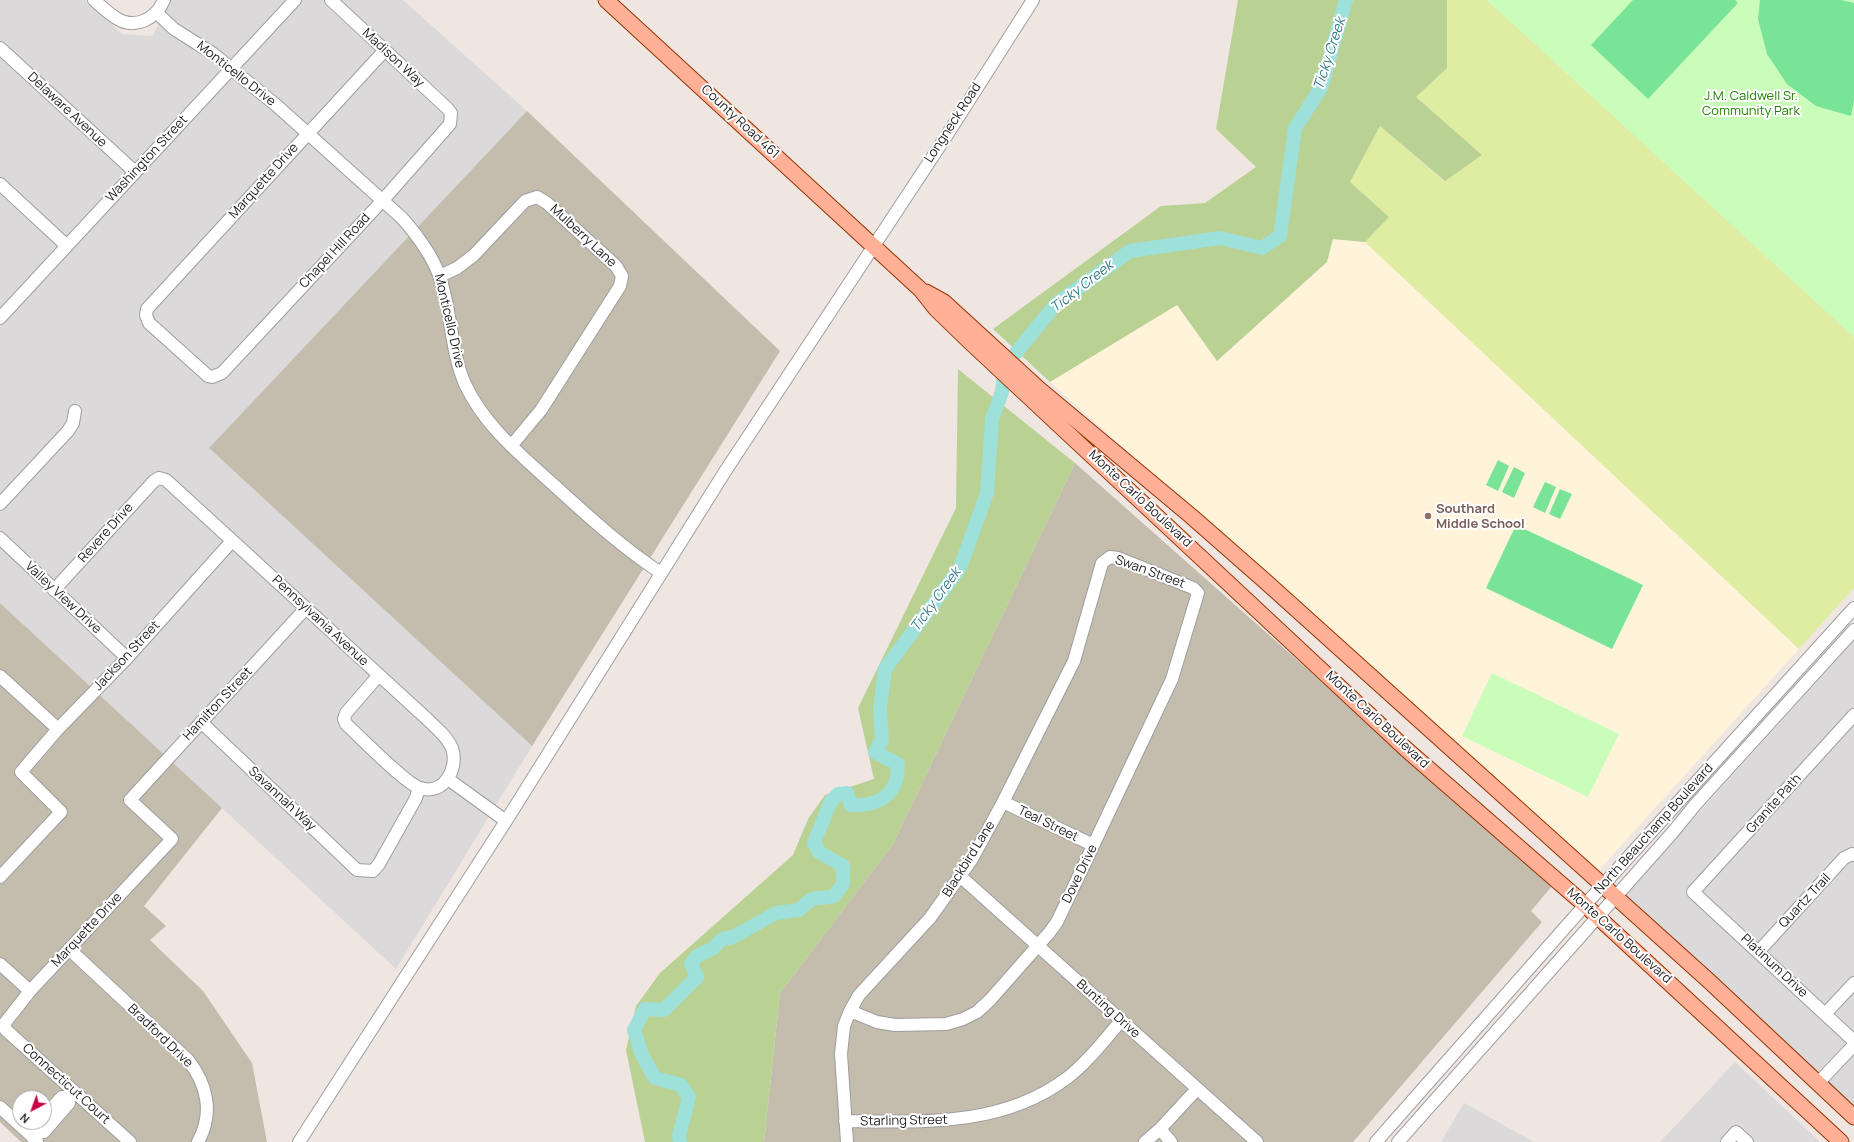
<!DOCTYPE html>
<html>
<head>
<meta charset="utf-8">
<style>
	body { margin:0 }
	#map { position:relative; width:1854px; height:1142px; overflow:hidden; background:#efe6e1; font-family:Manrope,sans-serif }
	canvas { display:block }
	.north { position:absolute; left:12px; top:1090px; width:40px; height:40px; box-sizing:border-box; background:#fff; border:1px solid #a5a5a5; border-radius:50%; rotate:221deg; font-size:11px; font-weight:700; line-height:16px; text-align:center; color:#1d1d1d }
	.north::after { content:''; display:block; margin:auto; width:14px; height:18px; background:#c90040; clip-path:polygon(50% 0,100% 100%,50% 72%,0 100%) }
</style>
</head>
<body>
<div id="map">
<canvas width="1854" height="1142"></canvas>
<div class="north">N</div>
</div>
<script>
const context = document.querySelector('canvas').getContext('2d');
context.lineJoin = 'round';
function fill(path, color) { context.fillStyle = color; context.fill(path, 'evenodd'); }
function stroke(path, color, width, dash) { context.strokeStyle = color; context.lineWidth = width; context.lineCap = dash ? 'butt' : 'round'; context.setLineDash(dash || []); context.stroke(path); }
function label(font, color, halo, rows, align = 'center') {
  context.font = font + ' Manrope,sans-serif'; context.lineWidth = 4; context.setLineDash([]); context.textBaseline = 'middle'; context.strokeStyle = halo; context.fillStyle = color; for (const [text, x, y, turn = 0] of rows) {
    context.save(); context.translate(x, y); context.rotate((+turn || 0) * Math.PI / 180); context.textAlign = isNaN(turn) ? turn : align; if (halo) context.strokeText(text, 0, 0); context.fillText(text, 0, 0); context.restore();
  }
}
fill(new Path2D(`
	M0,0H85L122,34L153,36L169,0H403L527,111L209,448L532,746L396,969L0,603Z
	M1854,640V1112L1624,896Z
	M1735,1062L1820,1142H1660Z
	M1464,1103L1534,1142H1441Z`), '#dbd9da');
fill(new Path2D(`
	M1333,239L1365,242L1799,649L1598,871L1050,382L1177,305L1217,361Z`), '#fff3da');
fill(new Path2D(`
	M527,111L780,351L532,746L209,448Z
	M1075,463L1552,886L1531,911L1542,922L1353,1142H764L780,993L893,844Z
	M0,603L222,808L144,906L166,926L150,940L203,991L252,1063L267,1142H21L0,1122ZM20,1098H44V1122H20Z`), '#c4bcac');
fill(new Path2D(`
	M1447,0H1487L1854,337V588L1799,649L1365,242L1389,217L1350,182L1380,126L1444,181L1482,155L1416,97L1447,68Z`), '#dfeda3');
fill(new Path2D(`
	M1238,0H1447V68L1416,97L1482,155L1445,181L1380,126L1350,182L1389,217L1365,242L1333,239L1327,262L1217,361L1177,305L1050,382L993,329L1161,206L1205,203L1256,167L1216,129Z
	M958,369L1075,463L893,844L780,993L764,1142H645L626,1050L636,1006L660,973L793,855L808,819L825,795L874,779L858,708L956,508Z`), '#b9d193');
fill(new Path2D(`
	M1487,0H1854V337Z
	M1492,673L1619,734L1588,797L1462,736Z`), '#cafdba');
fill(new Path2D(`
	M1633,0H1735L1738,3L1648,99L1591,45Z
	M1760,0H1841L1854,3V100L1851,116L1816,106L1787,84L1767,54L1758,19Z
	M1498,460L1509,466L1498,491L1486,485Z
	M1514,467L1525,473L1514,498L1502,492Z
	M1545,482L1556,487L1545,513L1533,507Z
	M1560,489L1572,494L1560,519L1549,514Z
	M1516,525L1643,585L1612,649L1486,588Z`), '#79e498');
stroke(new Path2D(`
	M680,1142L679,1136L689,1097L681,1085L655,1078L642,1055L634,1030L645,1009L664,1010L697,977L691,964L697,956L712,949L722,939L733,937L776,913L799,910C818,891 813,902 834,896L843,884V866L819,852L814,843L830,803L838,794L847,793L851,805C869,806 888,801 895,783C898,778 897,770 898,764L875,752L882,740L880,709L885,669L960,568L987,493L992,419L1002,392L1005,366L1056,304L1130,251L1220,238L1262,248L1280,236L1295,128L1321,88L1346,0`), '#9ee0da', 14);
const minor = new Path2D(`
	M94,0C101,6 108,13 116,18C135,30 156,19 164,0
	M331,0L447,108L451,113L450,124L383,200L222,373L212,377L208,376L149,323L146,315L147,309L385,50
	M157,13L174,29L212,53L276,105L402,218C417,235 431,253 439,275C452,310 450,350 465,384C485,427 522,456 556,487C590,518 623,548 661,573
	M0,48L135,172
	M0,184L67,246
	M440,276L457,268L474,255L525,201L537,197L547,203L616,266L622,276L620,286L541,410L511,446
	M0,318L295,0
	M0,504L68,431L73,423L75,411
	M0,538L127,658
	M54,590L154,481L159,478L166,480L426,718C435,727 447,736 452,748C459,768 444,796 420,788C406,784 360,737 346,724L344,719L346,713L379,675
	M0,676L58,729
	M1854,715L1693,892L1854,1041
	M201,722L357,870L373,871L379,864L416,798L419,788
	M448,779L506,821
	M1003,802L1093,845
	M960,876L1257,1142
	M0,877L61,812L21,772L58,729L127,658L232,541
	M69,949L188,1060C207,1084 214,1113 198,1142
	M1759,951L1844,858L1852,854L1854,855
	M0,964L30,991
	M1825,1014L1854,983
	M1818,1083L1854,1045
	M0,1107L37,1141
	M44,1116L62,1097H68
	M845,1121C922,1122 1002,1127 1067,1078C1088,1062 1104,1040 1121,1021
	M1160,1129L1171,1142
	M32,1137L37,1132H44L69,1103L68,1097
	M130,1142L6,1030L4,1024L30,991L172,839L130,800L306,608
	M299,1142L506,821L726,470L947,135L1033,0
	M847,1142L841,1054L844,1026L850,1011L859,995L930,918L972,859L1003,802L1074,661L1102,563L1110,557L1118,558L1193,588L1198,593L1172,679L1057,922L1049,933L990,1000L977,1012L963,1019L946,1024L895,1025L877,1022L850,1011
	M1145,1142L1160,1129L1197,1089
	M1376,1142L1585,905L1854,608
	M1398,1142L1673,832L1695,805L1854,630
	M1727,1142L1736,1132L1747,1142`);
const major = new Path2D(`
	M606,0L921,290L936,309L969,341L1407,750L1585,905L1841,1142
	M926,292L944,302L1039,389L1191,516L1265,581L1709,981L1854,1117`);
stroke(minor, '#9e9e9e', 14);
stroke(major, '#953400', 17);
stroke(minor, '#fff', 12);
stroke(major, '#ffb096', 15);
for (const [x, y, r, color] of [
	[1428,516,4,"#8d6e63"]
]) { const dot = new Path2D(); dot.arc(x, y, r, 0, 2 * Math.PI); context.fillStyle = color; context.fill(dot); stroke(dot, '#fff', 1.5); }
label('13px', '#1d1d1d', '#fff', [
	["Madison Way",393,58,43],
	["Monticello Drive",236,74,38],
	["Delaware Avenue",67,110,43],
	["County Road 461",740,122,43],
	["Longneck Road",953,123,-57],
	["Washington Street",147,159,-47],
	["Marquette Drive",264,181,-48],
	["Mulberry Lane",583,236,43],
	["Chapel Hill Road",335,251,-47],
	["Monticello Drive",449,321,77],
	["Monte Carlo Boulevard",1140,499,43],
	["Revere Drive",106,533,-48],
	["Swan Street",1150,572,20],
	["Valley View Drive",63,598,43],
	["Pennsylvania Avenue",320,621,43],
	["Jackson Street",127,656,-47],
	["Hamilton Street",218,704,-47],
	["Monte Carlo Boulevard",1377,720,43],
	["Savannah Way",282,799,43],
	["Granite Path",1774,804,-48],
	["Teal Street",1048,824,26],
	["North Beauchamp Boulevard",1654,829,-48],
	["Blackbird Lane",969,859,-58],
	["Dove Drive",1080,874,-64],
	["Quartz Trail",1805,901,-47],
	["Marquette Drive",87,930,-47],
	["Monte Carlo Boulevard",1619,936,42],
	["Platinum Drive",1774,966,43],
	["Bunting Drive",1108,1009,42],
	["Bradford Drive",160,1036,44],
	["Connecticut Court",66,1084,42],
	["Starling Street",904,1121,-1]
]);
label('13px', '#218203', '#fff', [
	["J.M. Caldwell Sr.",1751,96],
	["Community Park",1751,111]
]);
label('bold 13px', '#785e54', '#fff', [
	["Southard",1436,509],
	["Middle School",1436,524]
], 'left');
label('italic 14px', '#367b8a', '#fff', [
	["Ticky Creek",1330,54,-72],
	["Ticky Creek",1082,287,-38],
	["Ticky Creek",936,600,-54]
]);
</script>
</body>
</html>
